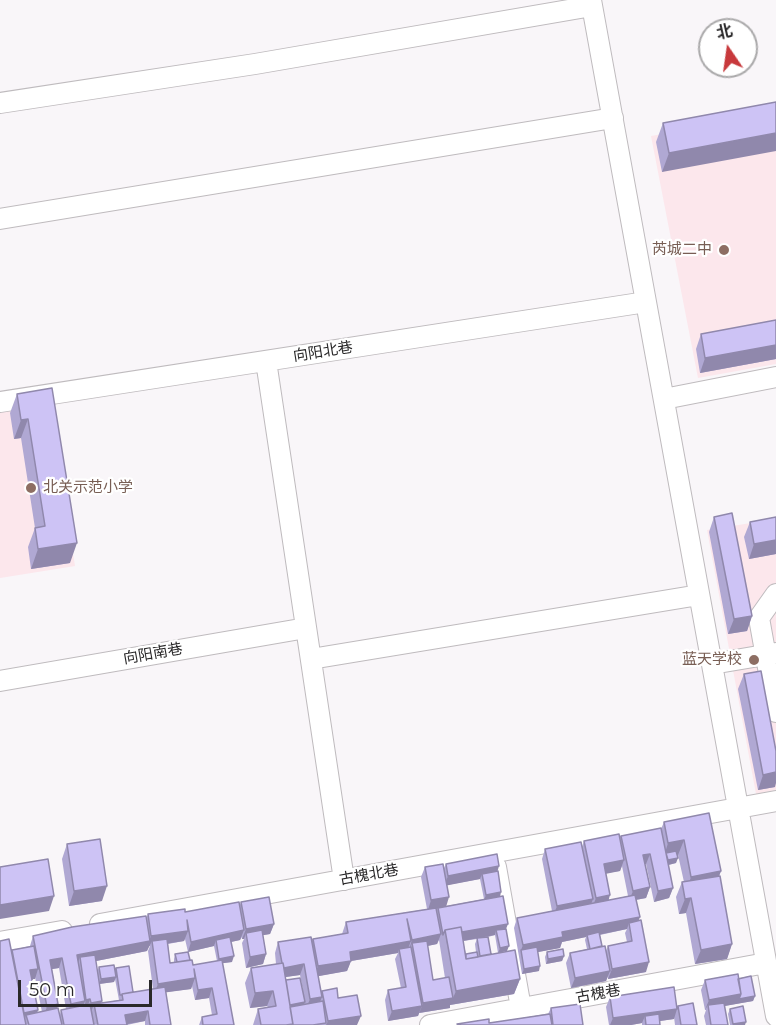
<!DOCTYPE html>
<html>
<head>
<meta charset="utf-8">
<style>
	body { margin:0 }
	#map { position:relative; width:776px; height:1025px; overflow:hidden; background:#f9f6f9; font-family:Montserrat,"Noto Sans SC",sans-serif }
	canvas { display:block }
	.north { position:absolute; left:698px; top:18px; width:60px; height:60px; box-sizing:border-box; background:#fff; border:2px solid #aaa9aa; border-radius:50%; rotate:347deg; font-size:16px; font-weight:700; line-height:24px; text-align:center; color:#2a292a }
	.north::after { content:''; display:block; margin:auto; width:21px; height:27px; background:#c8393c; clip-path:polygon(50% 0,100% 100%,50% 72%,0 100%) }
	.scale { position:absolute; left:18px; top:980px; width:134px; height:27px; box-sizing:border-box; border:3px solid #2a292a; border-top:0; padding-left:8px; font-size:18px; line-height:21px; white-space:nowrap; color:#2a292a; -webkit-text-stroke:4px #fff; paint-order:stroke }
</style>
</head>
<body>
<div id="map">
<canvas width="776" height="1025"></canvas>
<div class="north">北</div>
<div class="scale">50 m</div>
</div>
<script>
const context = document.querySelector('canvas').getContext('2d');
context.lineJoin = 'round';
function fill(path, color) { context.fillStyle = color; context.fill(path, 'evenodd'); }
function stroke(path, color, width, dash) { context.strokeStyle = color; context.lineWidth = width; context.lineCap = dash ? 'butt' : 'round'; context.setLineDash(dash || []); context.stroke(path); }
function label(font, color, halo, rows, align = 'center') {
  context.font = font + ' Montserrat,"Noto Sans SC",sans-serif'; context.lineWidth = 4.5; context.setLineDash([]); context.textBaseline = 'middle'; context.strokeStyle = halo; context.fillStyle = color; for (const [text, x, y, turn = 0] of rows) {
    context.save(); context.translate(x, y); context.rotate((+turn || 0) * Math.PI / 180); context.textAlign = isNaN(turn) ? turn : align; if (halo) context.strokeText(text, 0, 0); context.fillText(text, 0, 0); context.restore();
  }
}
fill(new Path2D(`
	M776,114V364L698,378L651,136Z
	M49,402L75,566L0,578V409Z
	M776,519V790L756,794L707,530Z`), '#fce7ec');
const minor = new Path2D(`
	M591,0L776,1016
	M0,103L255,64L592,6
	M0,219L613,118
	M266,361L344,880
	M664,399L776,377
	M0,402L646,302
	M776,594L759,618L776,712
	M311,659L699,595
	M712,664L776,653
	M0,681L306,628
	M496,867L521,1008
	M100,924L776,801
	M0,942L62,931
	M430,1025L766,963`);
stroke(minor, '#bfbbbe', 22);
stroke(minor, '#fff', 20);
fill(new Path2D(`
	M776,102L662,172L656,142L663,123Z
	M776,320V359L700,373L696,349L701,334Z
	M52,388L70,563L31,569L28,547L35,528L21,438L14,439L10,413L17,394Z
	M714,517L752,616L747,631L728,634L709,532Z
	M776,517V554L749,559L744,537L750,522Z
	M744,674L775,787L758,790L738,689Z
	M664,822L721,871L719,876L732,944L727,959L695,964L686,913L679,914L676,897L682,882H684L678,855H677L676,863L668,865L673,888L669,898L654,902L646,864H645L650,887L646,898L636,900L646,972L608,979V976L606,981L571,988L566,963L570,953L587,949L585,940L586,937L562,942L560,948L538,952L539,971L522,974L514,928L517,918L552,911L542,859L545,849L582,847L584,841L620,840L621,836L661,829ZM622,866L628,896L609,900L606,873L620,871ZM627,929L625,933L627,942L608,946L606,951L602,946L600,935Z
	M67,844L102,901L69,906L62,859Z
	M446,864L498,871L500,897L509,946L498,953L495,935L488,937L491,954L520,979L514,994L450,1005V1008L419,1013V1012L418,1016L388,1021L385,1000L388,990L401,988L395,959L398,953L351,961L347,971L318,976L321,994L322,991L338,998L357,1025H253L258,1009L268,1007L267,1006L250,1008L245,983L251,968L276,964L275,953L278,942L312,941L313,939L342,934L346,922L427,909L421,877L425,867L444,868ZM480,879L484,899L446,906L447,885ZM477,939L475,944L476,952L466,954L463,941ZM439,940L445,978L433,980L427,946L437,944ZM300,975L303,991L286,980L285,977Z
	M241,902L274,924L270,934L263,935L266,954L263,964L246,968L242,943L244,939H242V937L240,940L231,942L232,962L222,963L234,1025H199L202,1017L212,1015L209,998L195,1000L192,986L191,989L166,992L171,1025H145V1021L127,1025H0L12,950L30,946L33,936L146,919L148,914L185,912L240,905ZM185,939L188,952L175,954L174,959V963H170L168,944L184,941ZM148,946H150L148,951L153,989L133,992L116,968L115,971L99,967L97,972L96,961L147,951ZM214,946L217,961L193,965L190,960L188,952ZM59,968L66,1009L61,1010L60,1014L57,1009L58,1004L52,969ZM35,977L42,1012L37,1013L38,1010L31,980L35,979ZM115,979L119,1000L101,1003L102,1001L99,984L114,982Z
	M547,952L564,956L562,961L546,964L545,957Z
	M738,979L755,996L753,1001L724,1006L728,1025H706L704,1016L706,1010H705L701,990L705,980Z
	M610,997L677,1008L678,1006L697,1025H675L674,1017V1019L660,1021V1025H642V1023L631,1025H609L606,1007Z
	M551,1008L583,1025H457V1024L489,1023L548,1014Z
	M730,1009L745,1025H730L728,1014Z`), '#b0a8d3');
fill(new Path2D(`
	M776,133V151L662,172L669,153Z
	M776,345V359L700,373L705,358Z
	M28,419L21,438L14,439L21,420Z
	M776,540V554L749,559L754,544Z
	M77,543L70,563L31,569L38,549Z
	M752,616L747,631L728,634L734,619Z
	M776,772V783L775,787L758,790L763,775Z
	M684,840L678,855L666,858L665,853L668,843Z
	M650,854L646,864L640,865L643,855Z
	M678,858L676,863L664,866L666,860Z
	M624,860L620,871L600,875L604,864Z
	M499,866L496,876L482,874L480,879L444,886L448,876Z
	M721,871L715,886L686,892L691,877Z
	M107,886L102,901L69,906L74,891Z
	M650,887L646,898L629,901L633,891Z
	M673,888L669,898L654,902L658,891Z
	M501,892L500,897L484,900L486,895Z
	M610,895L607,905L592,908L596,898Z
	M54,896L49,911L0,919V905Z
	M449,897L446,907L428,910L431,900Z
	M691,898L686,913L679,914L685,899Z
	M593,899L589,910L553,917L557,906Z
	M640,917L636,927L629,923L627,929L588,937L587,935L586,937L562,942L560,948L522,955L521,950L523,945L562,932Z
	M274,924L270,934L247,938L246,933L244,939H242L246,929Z
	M508,924L504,934L496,930L495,935L447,944L446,935Z
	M244,930L240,940L217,945L216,940L214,946L188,952L191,942Z
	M188,931L184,941L152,946V941L147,951L81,964L80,957L77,965V955L149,941L151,936Z
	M441,934L437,944L413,949L412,943L410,949L409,950L412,940Z
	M411,941L407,951L399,949L398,953L351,961L347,971L314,977L318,966L350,952Z
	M732,944L727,959L695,964L701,950Z
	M509,946L507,951L498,953L500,948Z
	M266,954L263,964L246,968L250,957Z
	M234,956L232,962L217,964L219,959Z
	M564,956L562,961L546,964L548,959Z
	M62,958L59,968L46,970L50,960Z
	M649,962L646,972L608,979L612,969Z
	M304,964L300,975L279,978L283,968Z
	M540,966L539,971L522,974L524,969Z
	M38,969L35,979L26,981L30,970Z
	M610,971L606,981L571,988L575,978Z
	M116,977L114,982L99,984L101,979Z
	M195,978L191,989L154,994L158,984Z
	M520,979L514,994L450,1005V1008L419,1013L423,1003L453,998L456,991Z
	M212,988L209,998L195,1000L198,990Z
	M273,991L267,1006L250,1008L255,993Z
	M741,994L755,996L753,1001L708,1009V1005L705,1010L709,1000Z
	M322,997L318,1007L306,1009L310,999Z
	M90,999L87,1009L83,1010L86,1000Z
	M85,1001L82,1011L67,1014L71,1004Z
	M102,1001L98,1011L94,1004L91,1012L87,1013L91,1003Z
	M305,1002L301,1012L291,1014L289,1005Z
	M58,1004L55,1014L43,1017L47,1007Z
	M422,1006L418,1016L388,1021L392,1011Z
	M677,1009L674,1019L646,1023L645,1016L642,1023L631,1025H610L613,1018Z
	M38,1010L34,1020L26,1015L24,1022L23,1013Z
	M148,1011L145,1021L122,1025L125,1015Z
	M361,1016L357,1025H326L328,1021Z
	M746,1022L745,1025H733V1024Z`), '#9088ac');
const building = new Path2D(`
	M776,102V133L669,153L663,123Z
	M776,320V345L705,358L701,334Z
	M52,388L77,543L38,549L35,528L45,526L28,419L21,420L17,394Z
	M732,513L752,616L734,619L714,517Z
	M776,517V540L754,544L750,522Z
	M761,671L776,751V772L763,775L744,674Z
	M709,813L721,871L691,877L684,840L668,843L664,822Z
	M661,828L673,888L658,891L650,854L643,855L650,887L633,891L621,836Z
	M619,834L624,860L604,864L610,895L596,898L584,841Z
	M100,839L107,886L74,891L67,844Z
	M581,842L593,899L557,906L545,849Z
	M676,851L678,858L668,860L666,853Z
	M497,854L499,866L448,876L446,864Z
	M48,859L54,896L0,905V867Z
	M443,864L449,897L431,900L425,867Z
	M498,871L501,892L486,895L482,874Z
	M720,876L732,944L701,950L691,898L685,899L682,882Z
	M635,895L640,917L562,932L563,937L523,945L517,918Z
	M503,896L508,924L462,932L461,927L445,930L443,935L438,908Z
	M269,897L274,924L246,929L241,902Z
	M239,902L244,930L191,942L187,920L188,931L151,936L148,914L185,909V912Z
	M436,908L441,934L412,940L407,919L411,941L350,952L351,961L318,966L313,939L348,933L346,922Z
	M146,916L150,941L77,955L85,1001L71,1004L62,958L50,960L58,1004L47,1007L33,936L72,927Z
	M641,920L649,962L612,969L608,946L632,941L629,923Z
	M461,927L466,959L515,950L520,979L456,991L445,930Z
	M506,929L509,946L500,948L496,930Z
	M262,930L266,954L250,957L246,933Z
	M599,932L602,946L590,949L587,935Z
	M230,937L234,956L219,959L216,940Z
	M311,937L322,997L310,999L304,964L284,968L283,963H282L278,942Z
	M488,937L491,954L480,956L477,938Z
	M9,939L26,1025H0V941Z
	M167,939L170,963L192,960L193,965L222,960L234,1025H203L202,1017L217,1014L212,988L198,990L194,969L195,978L158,984L152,941Z
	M427,941L433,980L449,977L453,998L423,1003L412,943Z
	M34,946L38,969L30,970L38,1010L24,1013L12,950Z
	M605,946L610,971L575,978L570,953Z
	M411,947L422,1006L392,1011L388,990L406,987L399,949Z
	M537,947L540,966L524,969L521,950Z
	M563,949L564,956L548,959L547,952Z
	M188,952L190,960L177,962L175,954Z
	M477,952L478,957L466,959V954Z
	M95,955L102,1001L91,1003L90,999L86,1000L80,957Z
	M283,963L293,1024L286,1025H261L258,1009L276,1006L273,991L255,993L251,968Z
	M114,965L116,977L101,979L99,967Z
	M129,966L133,992L122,994V995H120L116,968Z
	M738,974L741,994L709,1000L705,980Z
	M751,976L755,996L739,999L741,994L738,979Z
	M300,978L305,1002L290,1005L286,980Z
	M165,987L171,1025H150L148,1011L125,1015L127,1025H98L94,1004L123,1000L122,994Z
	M674,987L677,1009L613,1018L610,997Z
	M337,988L338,998L357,995L361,1016L328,1021L322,991Z
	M323,1001L326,1023L313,1025H293L290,1007Z
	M693,1003L697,1025H681L678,1006Z
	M724,1003L728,1025H711L708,1005Z
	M90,1004L94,1025H64L61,1010Z
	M580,1004L583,1025H553L551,1008Z
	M743,1006L746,1022L733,1024L730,1009Z
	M58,1008L62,1025H29L26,1015Z
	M550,1014L552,1025H458L457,1024L489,1019V1023Z
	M659,1014L660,1025H646L645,1016Z`);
fill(building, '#cdc3f5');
stroke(building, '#9088ac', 1.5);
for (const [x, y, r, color] of [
	[724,250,6,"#8d6e63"],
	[31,488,6,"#8d6e63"],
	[754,660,6,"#8d6e63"]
]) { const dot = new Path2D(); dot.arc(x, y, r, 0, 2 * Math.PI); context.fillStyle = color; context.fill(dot); stroke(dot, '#fff', 2); }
label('15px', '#785e54', '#fff', [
	["芮城二中",712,250],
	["北关示范小学",43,488,"left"],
	["蓝天学校",742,660]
], 'right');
label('15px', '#2a292a', '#fff', [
	["向阳北巷",323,352,-9],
	["向阳南巷",153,654,-10],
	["古槐北巷",369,875,-10],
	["古槐巷",598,994,-10]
]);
</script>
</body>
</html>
